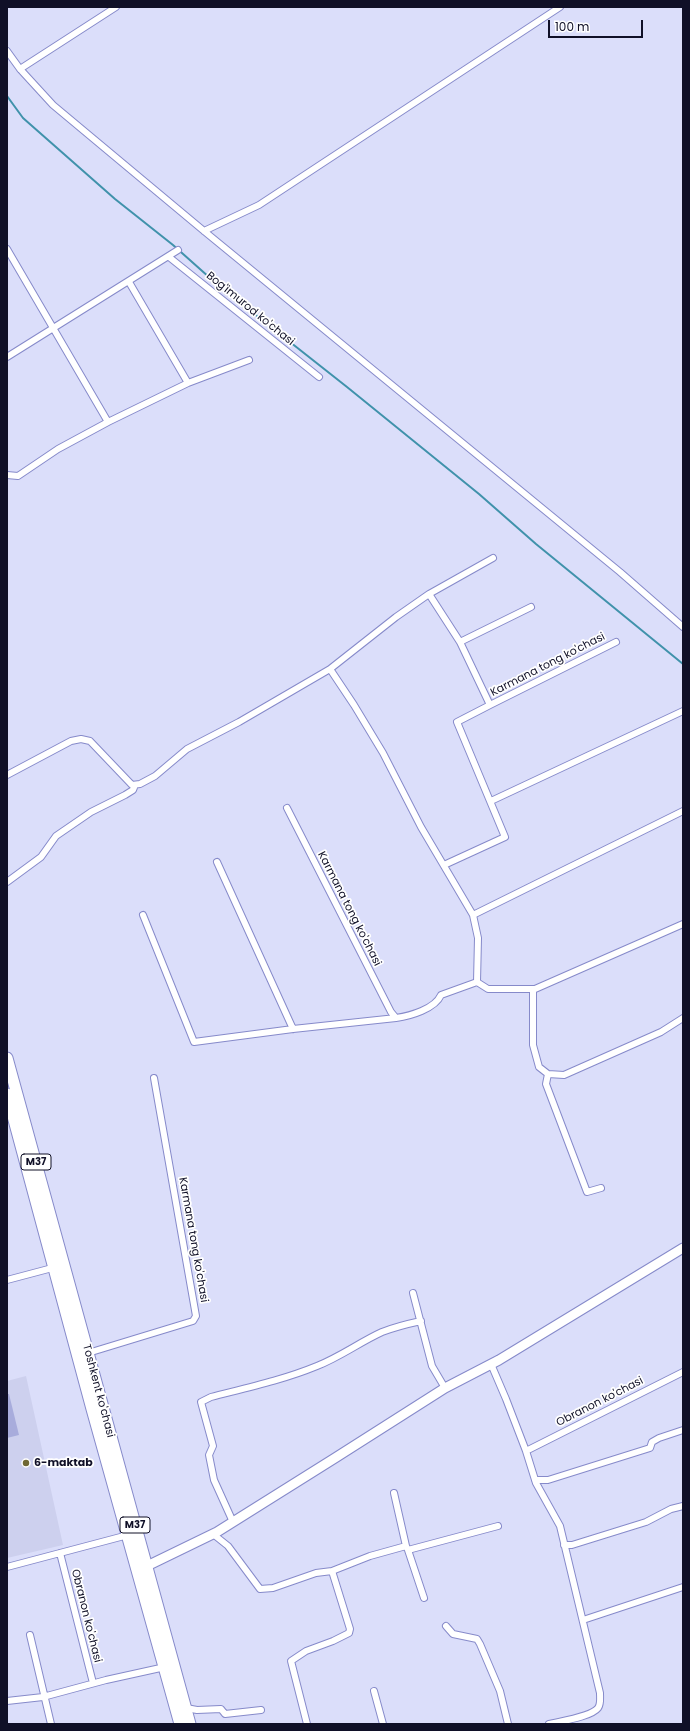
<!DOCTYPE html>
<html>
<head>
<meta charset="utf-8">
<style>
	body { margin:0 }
	#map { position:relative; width:690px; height:1731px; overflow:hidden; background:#dbdefa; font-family:Poppins,sans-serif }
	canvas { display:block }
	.frame { position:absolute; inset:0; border:8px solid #101027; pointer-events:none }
	.scale { position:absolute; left:548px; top:20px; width:95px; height:18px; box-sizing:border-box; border:2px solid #101027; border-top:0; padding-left:5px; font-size:12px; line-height:14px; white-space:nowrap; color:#101027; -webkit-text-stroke:3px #fff; paint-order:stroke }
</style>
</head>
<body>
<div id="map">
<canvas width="690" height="1731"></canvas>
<div class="frame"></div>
<div class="scale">100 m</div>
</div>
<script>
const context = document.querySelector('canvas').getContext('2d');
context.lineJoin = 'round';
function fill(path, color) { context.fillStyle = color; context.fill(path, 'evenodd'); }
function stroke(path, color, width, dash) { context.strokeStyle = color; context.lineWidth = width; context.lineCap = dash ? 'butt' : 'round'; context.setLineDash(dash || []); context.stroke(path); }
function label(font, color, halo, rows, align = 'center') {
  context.font = font + ' Poppins,sans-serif'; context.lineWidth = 3.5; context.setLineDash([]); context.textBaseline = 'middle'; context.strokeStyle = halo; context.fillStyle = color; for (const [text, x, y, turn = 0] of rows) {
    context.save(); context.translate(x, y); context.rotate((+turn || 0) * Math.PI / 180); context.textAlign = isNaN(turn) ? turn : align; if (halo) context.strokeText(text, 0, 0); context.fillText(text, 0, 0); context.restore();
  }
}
fill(new Path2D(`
	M26,1376L63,1545L7,1558V1381Z`), '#cdd0ee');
fill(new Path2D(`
	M7,1394H9L19,1435L7,1438Z`), '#a8acdc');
stroke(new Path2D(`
	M7,96L23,118L115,199L173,245L219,286L347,387L479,494L536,544L683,664`), '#4092ab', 2);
const street = new Path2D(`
	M7,51L20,69L53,105L204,231L620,572L683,627
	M20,69L116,7
	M204,231L259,205L560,7
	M7,249L108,422
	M169,257L319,377
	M7,357L178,250
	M188,383L249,360
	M7,475L18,476L58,449L108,422L188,383L129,282
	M429,594L460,642L490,705L457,722L505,837L444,865
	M460,642L531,607
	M330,669L396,617L429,594L493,558
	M490,705L616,642
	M7,775L71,741L81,739L90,741L132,785L140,784L155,776L187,749L239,722L330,669L354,705L383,753L421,827L473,915L478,938L477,982
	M491,801L683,711
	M287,808L391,1012L396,1018C410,1016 435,1009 441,995L477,982
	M217,862L293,1029
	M7,882L41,857L56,836L91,812L125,795L133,790L135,785
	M143,915L194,1042L293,1029L396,1018
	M473,915L683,811
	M477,982L488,989H535L683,924
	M533,989V1045L539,1067L548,1074L564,1075L661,1032L683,1018
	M548,1074L546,1084L587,1192L601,1188
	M7,1280L56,1267
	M413,1293L432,1366L445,1388
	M88,1353L193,1321L196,1316L154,1078
	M491,1364L506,1399L526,1451L683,1372
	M526,1451L536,1483L560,1526L600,1693C600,1698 601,1704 598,1708C591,1717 561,1721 549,1724
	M535,1480H548L650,1448L652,1442L659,1438L683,1430
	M233,1522L214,1480L209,1455L213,1446L201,1402L211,1397C246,1388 283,1380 317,1366C340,1357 360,1342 382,1332C395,1327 407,1324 421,1321
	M213,1534L228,1546L260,1589L273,1588L316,1573L332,1571L370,1556L406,1546L394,1493
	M564,1545H572L646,1522L671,1509L683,1506
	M406,1546L408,1550L498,1526
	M408,1550L424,1598
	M60,1553L93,1683
	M7,1567L128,1535
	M583,1620L683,1587
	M446,1626L453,1634L477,1639L480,1644L500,1691L508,1724
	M30,1635L51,1724
	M374,1691L383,1724
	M7,1701L43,1697L106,1680L165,1667
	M186,1708L197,1710L221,1709L225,1714L261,1710
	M307,1724L291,1661L306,1651L333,1641L349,1633L350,1629L332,1571`);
const secondary = new Path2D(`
	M147,1566L217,1532L335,1458L445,1388L499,1360L683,1248`);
const highway = new Path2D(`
	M7,1058L190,1724
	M7,1094L92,1409L180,1724`);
stroke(street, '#868aca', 8);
stroke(secondary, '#868aca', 11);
stroke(highway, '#868aca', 13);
stroke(street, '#fff', 6);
stroke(secondary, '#fff', 9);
stroke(highway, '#fff', 11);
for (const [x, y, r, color] of [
	[26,1463,4,"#706834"]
]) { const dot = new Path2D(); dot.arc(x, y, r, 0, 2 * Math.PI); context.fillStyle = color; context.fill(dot); stroke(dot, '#fff', 1.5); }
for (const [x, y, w] of [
	[36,1162,30],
	[135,1525,30]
]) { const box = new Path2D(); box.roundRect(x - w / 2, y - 8, w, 16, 3); context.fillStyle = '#fff'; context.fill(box); stroke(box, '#101027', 1); }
label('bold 10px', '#101027', null, [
	["M37",36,1162],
	["M37",135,1525]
]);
label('11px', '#101027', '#fff', [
	["Bog'imurod ko'chasi",250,309,39],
	["Karmana tong ko'chasi",548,665,-27],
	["Karmana tong ko'chasi",349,909,63],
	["Karmana tong ko'chasi",193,1240,80],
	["Toshkent ko'chasi",98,1391,75],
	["Obranon ko'chasi",600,1402,-27],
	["Obranon ko'chasi",86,1616,76]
]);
label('bold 11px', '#101027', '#fff', [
	["6-maktab",34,1463]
], 'left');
</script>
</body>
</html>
